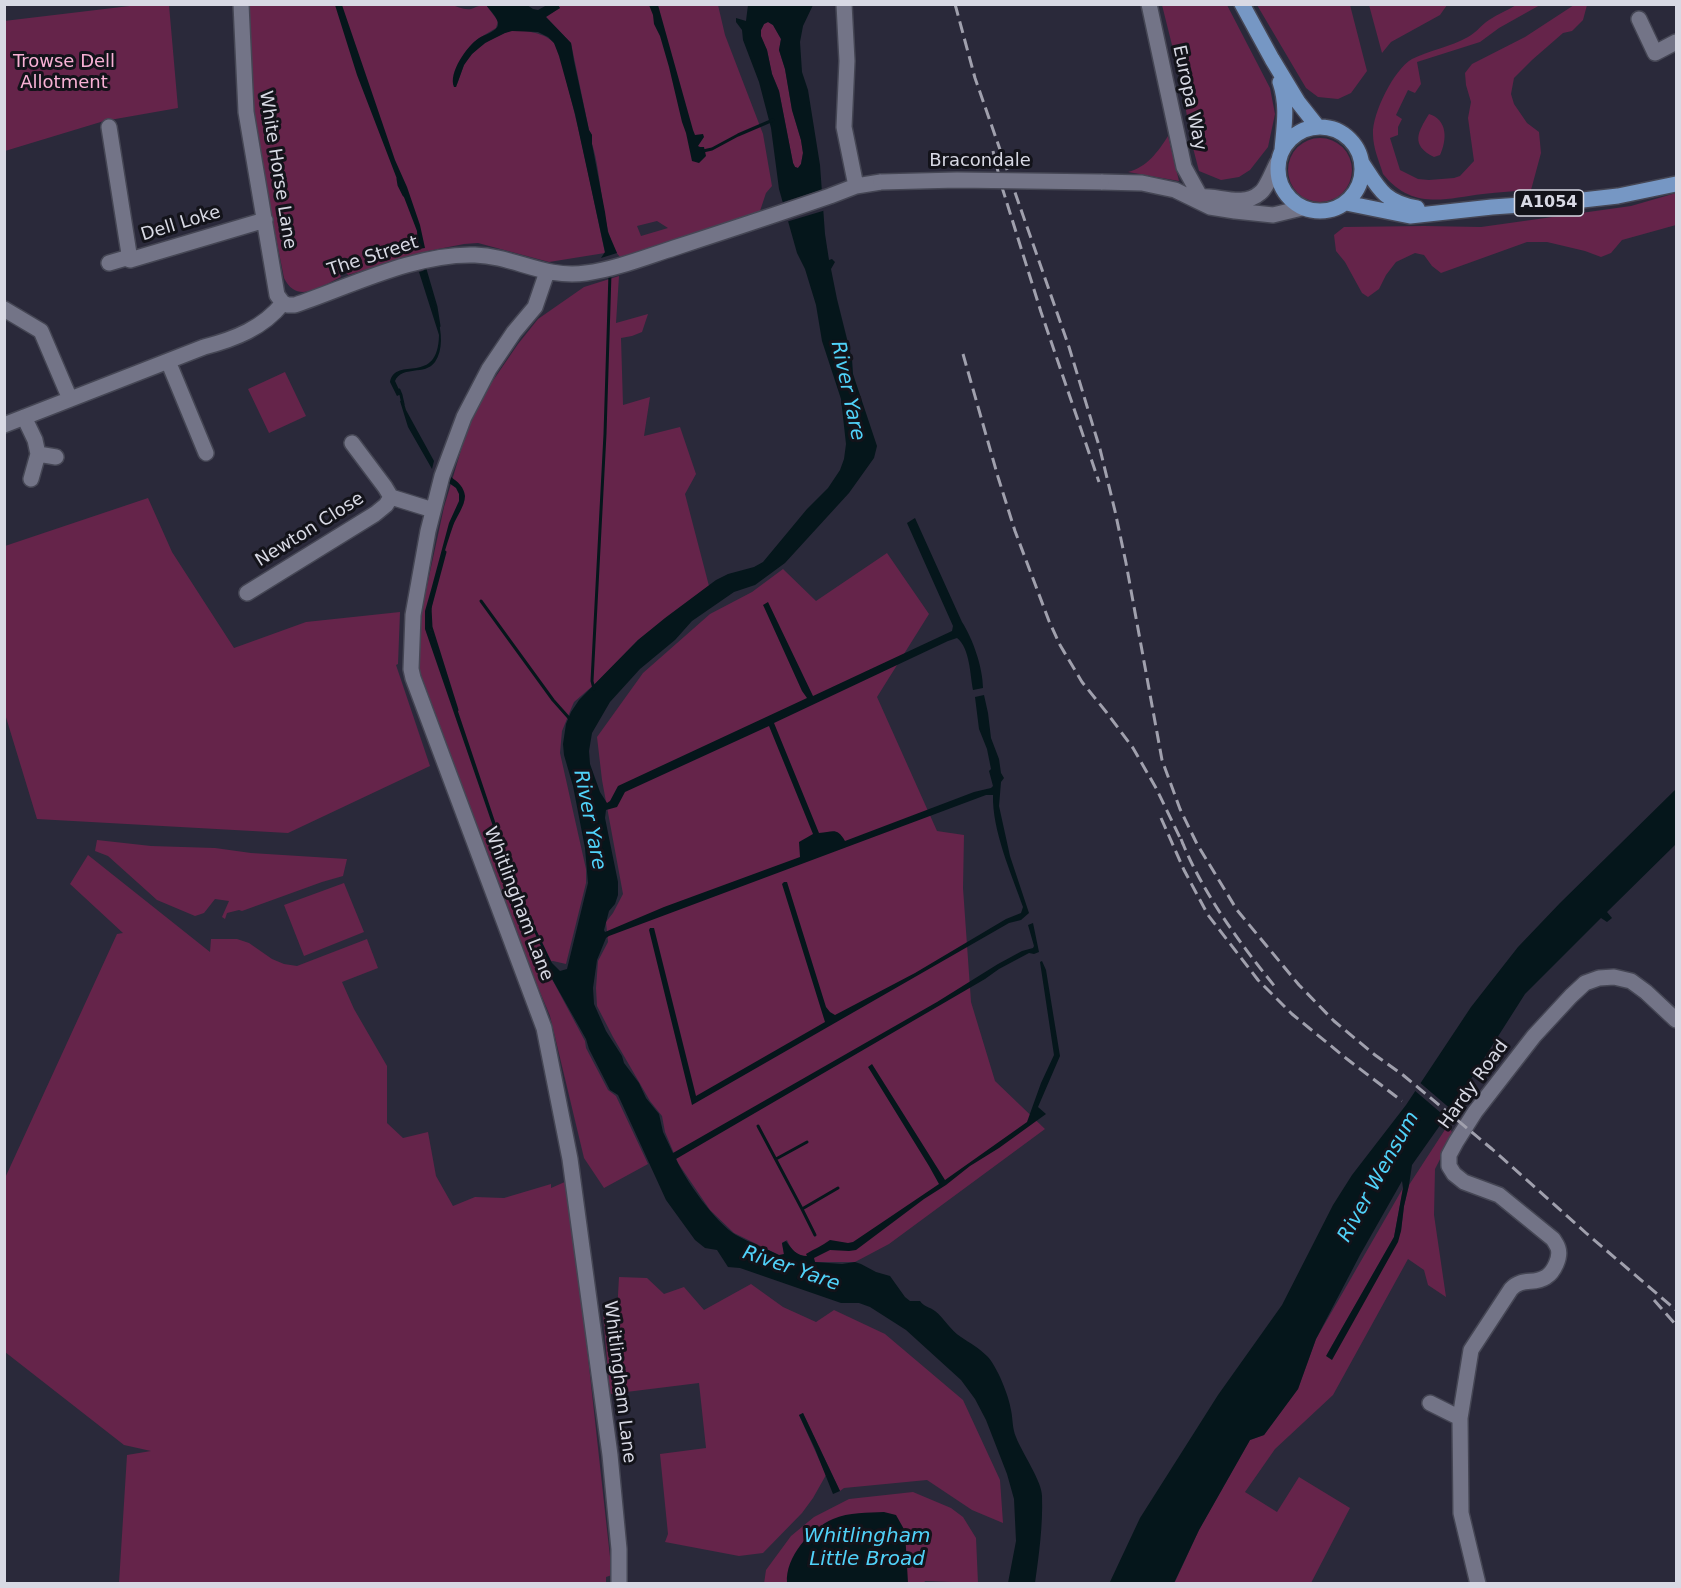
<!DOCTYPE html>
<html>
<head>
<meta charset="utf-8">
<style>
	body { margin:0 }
	#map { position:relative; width:1681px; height:1588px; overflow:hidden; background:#2a293a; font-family:"DejaVu Sans",sans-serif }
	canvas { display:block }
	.frame { position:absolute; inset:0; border:6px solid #d8d9e4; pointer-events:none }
</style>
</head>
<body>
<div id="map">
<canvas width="1681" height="1588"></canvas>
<div class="frame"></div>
</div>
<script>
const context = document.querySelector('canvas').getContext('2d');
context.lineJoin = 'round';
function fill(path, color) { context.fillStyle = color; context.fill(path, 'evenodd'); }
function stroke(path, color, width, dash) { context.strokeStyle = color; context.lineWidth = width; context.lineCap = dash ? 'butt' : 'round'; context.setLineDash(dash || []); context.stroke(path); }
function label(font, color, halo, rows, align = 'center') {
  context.font = font + ' "DejaVu Sans",sans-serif'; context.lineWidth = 6; context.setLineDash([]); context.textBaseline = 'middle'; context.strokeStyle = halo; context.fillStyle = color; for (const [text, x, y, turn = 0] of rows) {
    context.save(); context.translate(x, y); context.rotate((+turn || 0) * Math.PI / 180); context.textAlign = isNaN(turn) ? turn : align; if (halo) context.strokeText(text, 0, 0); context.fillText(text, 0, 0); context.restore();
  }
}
fill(new Path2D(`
	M451,4C457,7 464,10 471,9C477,7 479,5 486,5L498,21L496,28C463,47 464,51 456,87C459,80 461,72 464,65C472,50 491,38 507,32C518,28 546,33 554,43C562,54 564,73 568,87C582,141 593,197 605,253L549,262L478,243L464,244L428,251L348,275L345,270L339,272L341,277C321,286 297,305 284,278L251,112L246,5Z
	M1518,4L1540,5L1499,28L1480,42L1417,62L1421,84L1415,93L1408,90L1396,115L1402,119L1398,127V135L1390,138L1400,170L1418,179L1429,180L1454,178L1460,176L1474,161L1468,118L1471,102L1466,85L1465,73L1472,64L1525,37L1574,5H1587L1583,20L1572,31L1563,33L1532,60L1514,78L1511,94L1514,104L1527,123L1539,132L1541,153L1531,190C1515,191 1499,192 1483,194C1444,199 1412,210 1383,174C1379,161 1373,148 1373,134C1372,114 1394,69 1412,59C1430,50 1450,47 1468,37C1476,33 1481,25 1489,20C1498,14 1508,10 1518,4Z
	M138,5H169L178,108L104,121L5,151L4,21Z
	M558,5H718L725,35L763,134L772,186L766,193L760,211L695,236L620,257C602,239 602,172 592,144V135L589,130L571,43L545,16L560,8ZM657,221L668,228L641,236L637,226Z
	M1162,5H1227L1270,88L1275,114L1268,147L1250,170L1239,177L1221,180L1199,171L1192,144L1180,77Z
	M1257,5H1350L1367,71L1351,93L1338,99L1318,97L1306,88Z
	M1369,5V4L1447,5L1440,15L1391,42L1382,53Z
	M768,22L773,25L781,39L779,50L785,69L792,110L801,140L803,153L801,164L798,168L795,167L793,163L779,91L772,74L767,50L761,37V30L764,24Z
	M1429,114C1448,120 1447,140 1440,155L1434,157C1410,145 1418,132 1429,114Z
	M1168,136L1179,181L1128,172C1147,167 1158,152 1168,136Z
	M1288 170a32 32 0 1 1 64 0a32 32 0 1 1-64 0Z
	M1676,193V225L1622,240L1611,253L1601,257L1585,251L1547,242H1527L1441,273L1432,266L1424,255L1415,253L1396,262L1386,275L1379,289L1368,297L1362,293L1345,262L1336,251L1334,235L1344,227L1424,226L1481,227L1631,206Z
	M619,276L616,323L648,314L642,332L632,336L621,338L623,405L650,397L644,436L680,427L696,474L685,494L709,586L638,640L596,683L574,702L571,709L562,731L560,753L586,869V883L566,964L553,961L547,962L545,966L585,1041L586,1048L608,1090L616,1096L648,1164L604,1188L584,1158L550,1016L520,944L417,664L422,609L444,507L467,430L479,401L518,344L538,319L584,287Z
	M285,372L306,416L269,433L248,389Z
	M148,498L172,552L234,648L306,622L400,612L398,664L396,665L430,766L288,833L37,819L5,714V546Z
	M887,553L929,614L877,697L937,831L964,835L963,888L971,1002L995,1081L1045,1129L889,1244L855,1262H815L812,1257C797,1255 793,1254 787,1240L782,1243L784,1255H779L734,1233L710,1210L678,1163L665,1132L662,1116L650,1101L613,1037L597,1006L596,988L598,961L608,942L606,922L613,913L623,894L602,780L597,737L643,673L710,614L752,592L783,569L816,601Z
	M97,840L151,846L215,848L251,853L347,859L343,876L322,882L242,911L239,910L227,913L225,919L222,917L229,901L215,899L204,913L195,916L157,900L108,856L95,851Z
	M88,855L210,952L211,939H237L249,943L272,959L284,964L297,966L367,939L378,968L342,982L354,1009L387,1066V1123L403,1138L428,1132L436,1176L453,1206L475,1197L504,1198L551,1184V1188L567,1181L587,1348L612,1575L606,1577V1584L119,1583L127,1455L151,1451L124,1445L5,1352V1178L117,934L123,933L70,884Z
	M344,883L364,932L304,956L284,905Z
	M1448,1125L1453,1134L1435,1169L1434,1215L1446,1297L1428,1285L1424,1270L1408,1259L1333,1395L1275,1449L1245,1492L1277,1512L1299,1477L1350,1508L1311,1583L1174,1584L1199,1530L1250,1440L1264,1435L1298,1389L1316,1339L1403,1188L1394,1237L1326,1356L1401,1231L1404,1206L1409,1185Z
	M619,1277L647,1278L664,1294L684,1287L704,1310L751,1284L783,1307L816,1322L834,1310L885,1334L963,1400L1000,1480L1003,1523L972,1510L927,1480L844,1488L840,1491L803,1413L799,1415L826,1475L813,1498L802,1513L763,1553L739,1556L665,1542L668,1534L660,1454L706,1448L699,1383L610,1394L603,1314L617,1313Z
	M913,1492L951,1508L963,1517L976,1538L978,1583L925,1581L924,1583H908L787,1577V1583L764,1584L766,1570L791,1536L814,1517L849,1499Z`), '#65244a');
fill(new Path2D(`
	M335,5H342L395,160L407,187L420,225L425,248L418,249L417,231L357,75Z
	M486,5H527L533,9L538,10L547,5H558L560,8L546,17L571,43L574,61L589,130L592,135V144L605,212L608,232L617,253L601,258L605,252L575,114L559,56L554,43L548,37L538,32L512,31L505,33L485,43L472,54L464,65L456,87H454C448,73 467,46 479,38C484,35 497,31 498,25C499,19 489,9 486,5Z
	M649,5H658L693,130L695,135L703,134L704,137L698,146L700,147H704L706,156L699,163L692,161L686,133L682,122L669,67L660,36L654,24L653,15Z
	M748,5H813L803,26L800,42L802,72L808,90L820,165L825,234L829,260L832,259L835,262L831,269L837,299L852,359L853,374L877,446L874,458L849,493L785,563L755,585L734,592L692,621L675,640L640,669L610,702L592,733L589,751L590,764L600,792L607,803L610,801L618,786L807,698L802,691L764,607L763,605L768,602L813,696L952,631L953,626L907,523L915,518L962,622C973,639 983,668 983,688L973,690C970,675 970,648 957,638L948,641L774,723L819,833C833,832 837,827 845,841L974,792L991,788L993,786L989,771L991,769L987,749L979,729L975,697L984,695L988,713L991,738L999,759L1001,773L1004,778L1001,782L999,806L1010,856L1029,913L1021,920L1009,923L692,1105L649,930L650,928H654L696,1096L825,1022L782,884L784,882H787L826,1007L830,1012L835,1015L915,973L1006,919L1021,913L1023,907C1011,873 992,830 993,795H986L609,936L606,938L597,960L593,988L594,1004L606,1031L622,1056L624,1063L639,1083L646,1098L659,1114L663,1132L673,1153L937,1002L998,964L1022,951L1033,948L1034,946L1028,925L1033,923L1039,952L1034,954L1029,953L999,969L985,979L676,1159C686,1181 715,1222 736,1235C750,1243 765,1248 779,1255L784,1254L782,1243L786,1241C792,1249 796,1256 807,1256L806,1254C814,1249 822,1246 830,1240L848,1243L853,1242L939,1184L929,1166L868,1067L872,1064L945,1180L1027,1122L1041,1083L1054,1055L1040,962L1042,961L1046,970L1060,1056L1038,1107L1046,1114L999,1148L970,1166L946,1185L924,1199L856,1250L849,1251L830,1250L814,1258L815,1262L842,1264L855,1262L861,1264L876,1272L890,1276L905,1297L910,1301H920C924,1307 930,1307 935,1311C944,1318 950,1330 961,1337C970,1343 979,1348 987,1356C997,1366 1009,1396 1011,1410C1013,1419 1012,1428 1016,1437C1022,1453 1042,1481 1042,1496C1043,1525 1039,1555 1035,1583H1008L1016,1541L1014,1499L1007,1474L986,1420L975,1399L961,1380L906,1330L870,1307L859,1303H841L740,1268L728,1267L717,1250L705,1248L695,1240L666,1200L618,1095L610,1090L589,1049L586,1039L547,970L546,967L549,963L517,896L425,629V611L431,590L449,523L459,501V494L456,488L449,483L451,477C458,482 464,487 465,496C465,506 456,517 453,526C443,555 430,598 430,628L520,896L552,963L560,971L567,969L588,883L585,848L573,786L564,755L563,744L566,724L571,712L579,700L638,640L665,618L716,580L728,574L754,567L763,562L807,509L828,488L840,470L844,459L846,444L841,399L822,341L816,305L805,269L797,253L779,189L771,128L759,82L743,40L742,30L736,22V18L746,21ZM768,22L773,25L781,39L779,50L785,69L792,110L801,140L803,153L801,164L798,168L795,167L793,163L779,91L772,74L767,50L761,36V30L764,24ZM769,726L813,834L799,842L800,857L664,907L605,932L604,930L609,911L615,904L618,895V882L605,818L606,810L617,807L625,792Z
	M426,270C428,297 452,337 435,362C425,376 402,365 395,381L401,394L397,396L390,382C396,355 438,387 439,335L419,272Z
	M403,400L406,410L434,461L432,469L408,427L400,401Z
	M1676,789V844L1607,912L1612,918L1607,922L1601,918L1525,994L1455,1104L1412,1165L1409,1185L1404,1206L1401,1231L1398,1242L1332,1360L1326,1356L1394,1237L1403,1188L1402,1181L1360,1255L1316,1339L1298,1389L1264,1435L1250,1440L1199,1530L1174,1583L1109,1584L1140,1518L1218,1395L1282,1305L1333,1205L1352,1175L1406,1105L1471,1007L1518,947L1560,903Z
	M803,1413L840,1491L833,1494L815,1449L799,1415Z
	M884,1512L896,1515L905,1531L908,1583H787C785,1557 810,1529 833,1519C849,1512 868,1513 884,1512Z`), '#05161b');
fill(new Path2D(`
	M824,189L826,210L786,222L780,203Z
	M1418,1081L1453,1111L1448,1119L1413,1089Z`), '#2a293a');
stroke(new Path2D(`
	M703,151L712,149L738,135L773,120
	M398,179L399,185L404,195
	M424,266L436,307L439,326
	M399,390L401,395L403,404
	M445,552L430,608L431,627L457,710
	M481,601L553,700L569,718
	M594,689L592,681L605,434L610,273
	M758,1126L802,1209L815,1235
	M776,1159L807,1142
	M802,1209L838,1188`), '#05161b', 3);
const minor = new Path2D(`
	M241,4L246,112L277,295L283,303
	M844,4L847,61L844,127L856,186
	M1149,4L1184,167L1200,196
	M1639,19L1655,53L1676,42
	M109,127L130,260
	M1101,182L1142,183L1156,186L1175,190L1210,207L1235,211L1273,215L1302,208
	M1193,197C1215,193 1242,209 1260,193C1266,189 1273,171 1277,163
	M109,263L126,258L130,260L265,220
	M547,272L535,307L514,332L489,369L464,417L442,476L428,531L413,615L411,669L413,678L544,1028L570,1159L610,1455L619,1549V1584
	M283,303L288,305H295C351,286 416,253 475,255C514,256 544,279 586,273C616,269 646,257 674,248C726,231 778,214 830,196L856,186L881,182
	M4,309L41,331L70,399
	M168,361L206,453
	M24,417L35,440L38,454L31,479
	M4,425L204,347C235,339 263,328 283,303
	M352,443L385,487L391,497L433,510
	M38,454L56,457
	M247,593L375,514L386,505L391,497
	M1430,1403L1460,1418
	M1478,1584L1461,1513L1460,1418L1471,1350L1511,1289C1522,1277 1534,1285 1546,1277C1554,1272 1561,1257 1558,1248C1557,1245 1555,1242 1553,1239L1499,1195L1464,1182L1454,1174L1449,1166V1155L1456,1142L1475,1112L1534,1036L1571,996L1585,983L1599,978L1614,977L1631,981L1646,992L1676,1020`);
const major = new Path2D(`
	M1242,4L1272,59L1298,102L1317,126
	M1280,82C1288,106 1284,126 1282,150
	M1278 169a42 42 0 1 1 84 0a42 42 0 1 1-84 0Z
	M1362,163C1379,189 1384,202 1417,208
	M1346,203L1410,216L1492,207L1565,202L1618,196L1676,184`);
stroke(minor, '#454654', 18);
stroke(major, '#454654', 18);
stroke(minor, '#737487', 15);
stroke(major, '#7697c4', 15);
stroke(new Path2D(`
	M955,4L975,78L1069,347L1100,449L1115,511L1126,563L1162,760L1180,809L1197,844L1237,910L1299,985L1334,1021L1375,1055L1403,1075L1492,1149L1586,1233L1676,1310
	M993,151L1001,184L1041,312L1099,482
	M963,354L998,477L1015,531L1049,621L1060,645L1082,682L1107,713L1133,748L1156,788L1184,846
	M1161,818L1184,870L1208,915L1258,980L1292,1014L1347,1059L1402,1101
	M1181,839C1203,894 1239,942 1276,988
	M1654,1300L1676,1325`), '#a0a0ad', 3, [12, 6]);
const minorBridge = new Path2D(`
	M881,182L957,180L1101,182`);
stroke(minorBridge, '#454654', 18, []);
stroke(minorBridge, '#737487', 15);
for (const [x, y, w] of [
	[1549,203,69]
]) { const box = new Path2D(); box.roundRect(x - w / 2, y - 13, w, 26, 4.5); context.fillStyle = '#13131a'; context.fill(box); stroke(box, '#d8d9e4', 1.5); }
label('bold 16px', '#d8d9e4', null, [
	["A1054",1549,203]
]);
label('18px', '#f8b1d5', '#13131a', [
	["Trowse Dell",64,62],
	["Allotment",64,83]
]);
label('18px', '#d8d9e4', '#13131a', [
	["Europa Way",1189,98,78],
	["Bracondale",980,161],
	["White Horse Lane",277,170,81],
	["Dell Loke",181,224,-17],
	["The Street",373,257,-18],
	["Newton Close",310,530,-32],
	["Whitlingham Lane",518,904,69],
	["Hardy Road",1474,1085,-54],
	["Whitlingham Lane",619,1382,83]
]);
label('italic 20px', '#50d2f9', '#13131a', [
	["River Yare",847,391,78],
	["River Yare",589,820,79],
	["River Wensum",1379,1177,-61],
	["River Yare",791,1269,19],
	["Whitlingham",867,1537],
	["Little Broad",867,1560]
]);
</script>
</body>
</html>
